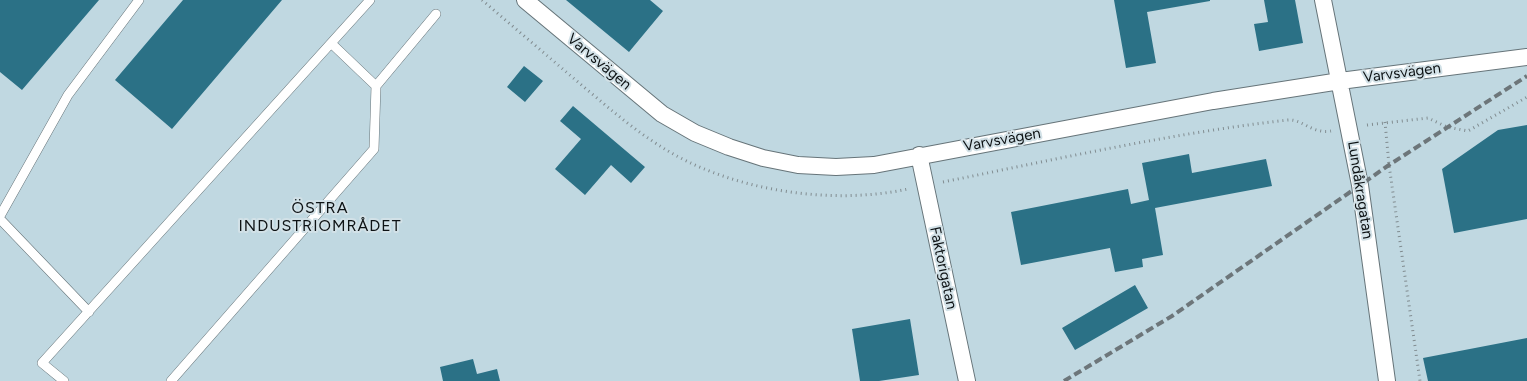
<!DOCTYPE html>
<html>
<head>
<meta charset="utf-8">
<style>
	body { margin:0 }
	canvas { display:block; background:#d2e1e7 }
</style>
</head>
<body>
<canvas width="1527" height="381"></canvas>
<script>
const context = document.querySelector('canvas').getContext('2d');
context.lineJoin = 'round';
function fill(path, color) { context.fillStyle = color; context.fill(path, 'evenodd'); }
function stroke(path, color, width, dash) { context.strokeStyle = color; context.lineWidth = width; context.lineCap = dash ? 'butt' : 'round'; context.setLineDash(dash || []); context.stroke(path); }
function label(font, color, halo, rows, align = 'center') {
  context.font = font + ' Figtree,sans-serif'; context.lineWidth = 4; context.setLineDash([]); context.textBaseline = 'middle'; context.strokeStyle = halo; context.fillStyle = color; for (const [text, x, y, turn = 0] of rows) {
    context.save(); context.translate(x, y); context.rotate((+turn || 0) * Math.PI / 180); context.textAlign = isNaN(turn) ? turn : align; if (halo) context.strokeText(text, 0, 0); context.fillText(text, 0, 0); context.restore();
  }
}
fill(new Path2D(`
	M0,0H1527V381H0Z`), '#c0d8e1');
fill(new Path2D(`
	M0,0H99L22,90L0,72Z
	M183,0H282L172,129L115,80Z
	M566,0H650L663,11L629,52Z
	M1114,0H1210V1L1147,12L1156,63L1126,68Z
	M1264,0H1295L1303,43L1259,51L1254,24L1268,22Z
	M524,66L543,81L525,102L507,87Z
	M573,106L645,167L631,183L611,165L585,195L555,169L581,139L560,121Z
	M1527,125V219L1454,233L1442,169L1498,130Z
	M1189,154L1192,173L1266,159L1272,186L1155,208L1163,255L1142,259L1143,267L1115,272L1110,248L1021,265L1011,212L1128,189L1131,204L1149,200L1142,163Z
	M1135,285L1148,308L1075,350L1062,328Z
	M910,319L919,375L879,381H860L852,329Z
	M1527,338V381H1428L1423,358Z
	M473,359L477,374L497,369L500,381H443L440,367Z`), '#2b7186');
const service = new Path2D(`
	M376,86L436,14
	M0,216L68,95L139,0
	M0,219L89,312
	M64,381L42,363L370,0
	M171,381L374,149L376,86L332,44`);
const minor = new Path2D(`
	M525,0L662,114L695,133L729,147L763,158L798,165L836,167L874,165L1213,101L1340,81L1527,57
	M1323,0L1360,185L1387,381
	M919,155L967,381`);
stroke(service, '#667479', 10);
stroke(minor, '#667479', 18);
stroke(new Path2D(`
	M482,0C516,29 551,59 585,88C610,109 633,129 660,146C728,190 829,206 908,189
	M1385,122L1389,165L1420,381
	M1367,125L1428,118L1447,127L1468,131L1527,97
	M943,182C1058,159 1172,133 1288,120C1303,119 1311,134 1331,131`), '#818c90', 3, [1, 4]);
stroke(service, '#fff', 9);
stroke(minor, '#fff', 16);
stroke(new Path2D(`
	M1064,381L1172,316L1389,165L1527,76`), '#6d767a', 4, [8, 4]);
label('15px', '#0d1214', '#d2e1e7', [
	["Varvsvägen",599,62,40],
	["Varvsvägen",1402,73,-7],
	["Varvsvägen",1002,140,-10],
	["Lundåkragatan",1360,190,81],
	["Faktorigatan",943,268,78]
]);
context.letterSpacing = '1px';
label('16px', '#0d1214', '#d2e1e7', [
	["ÖSTRA",320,208],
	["INDUSTRIOMRÅDET",320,226]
]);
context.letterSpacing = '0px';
</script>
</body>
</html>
